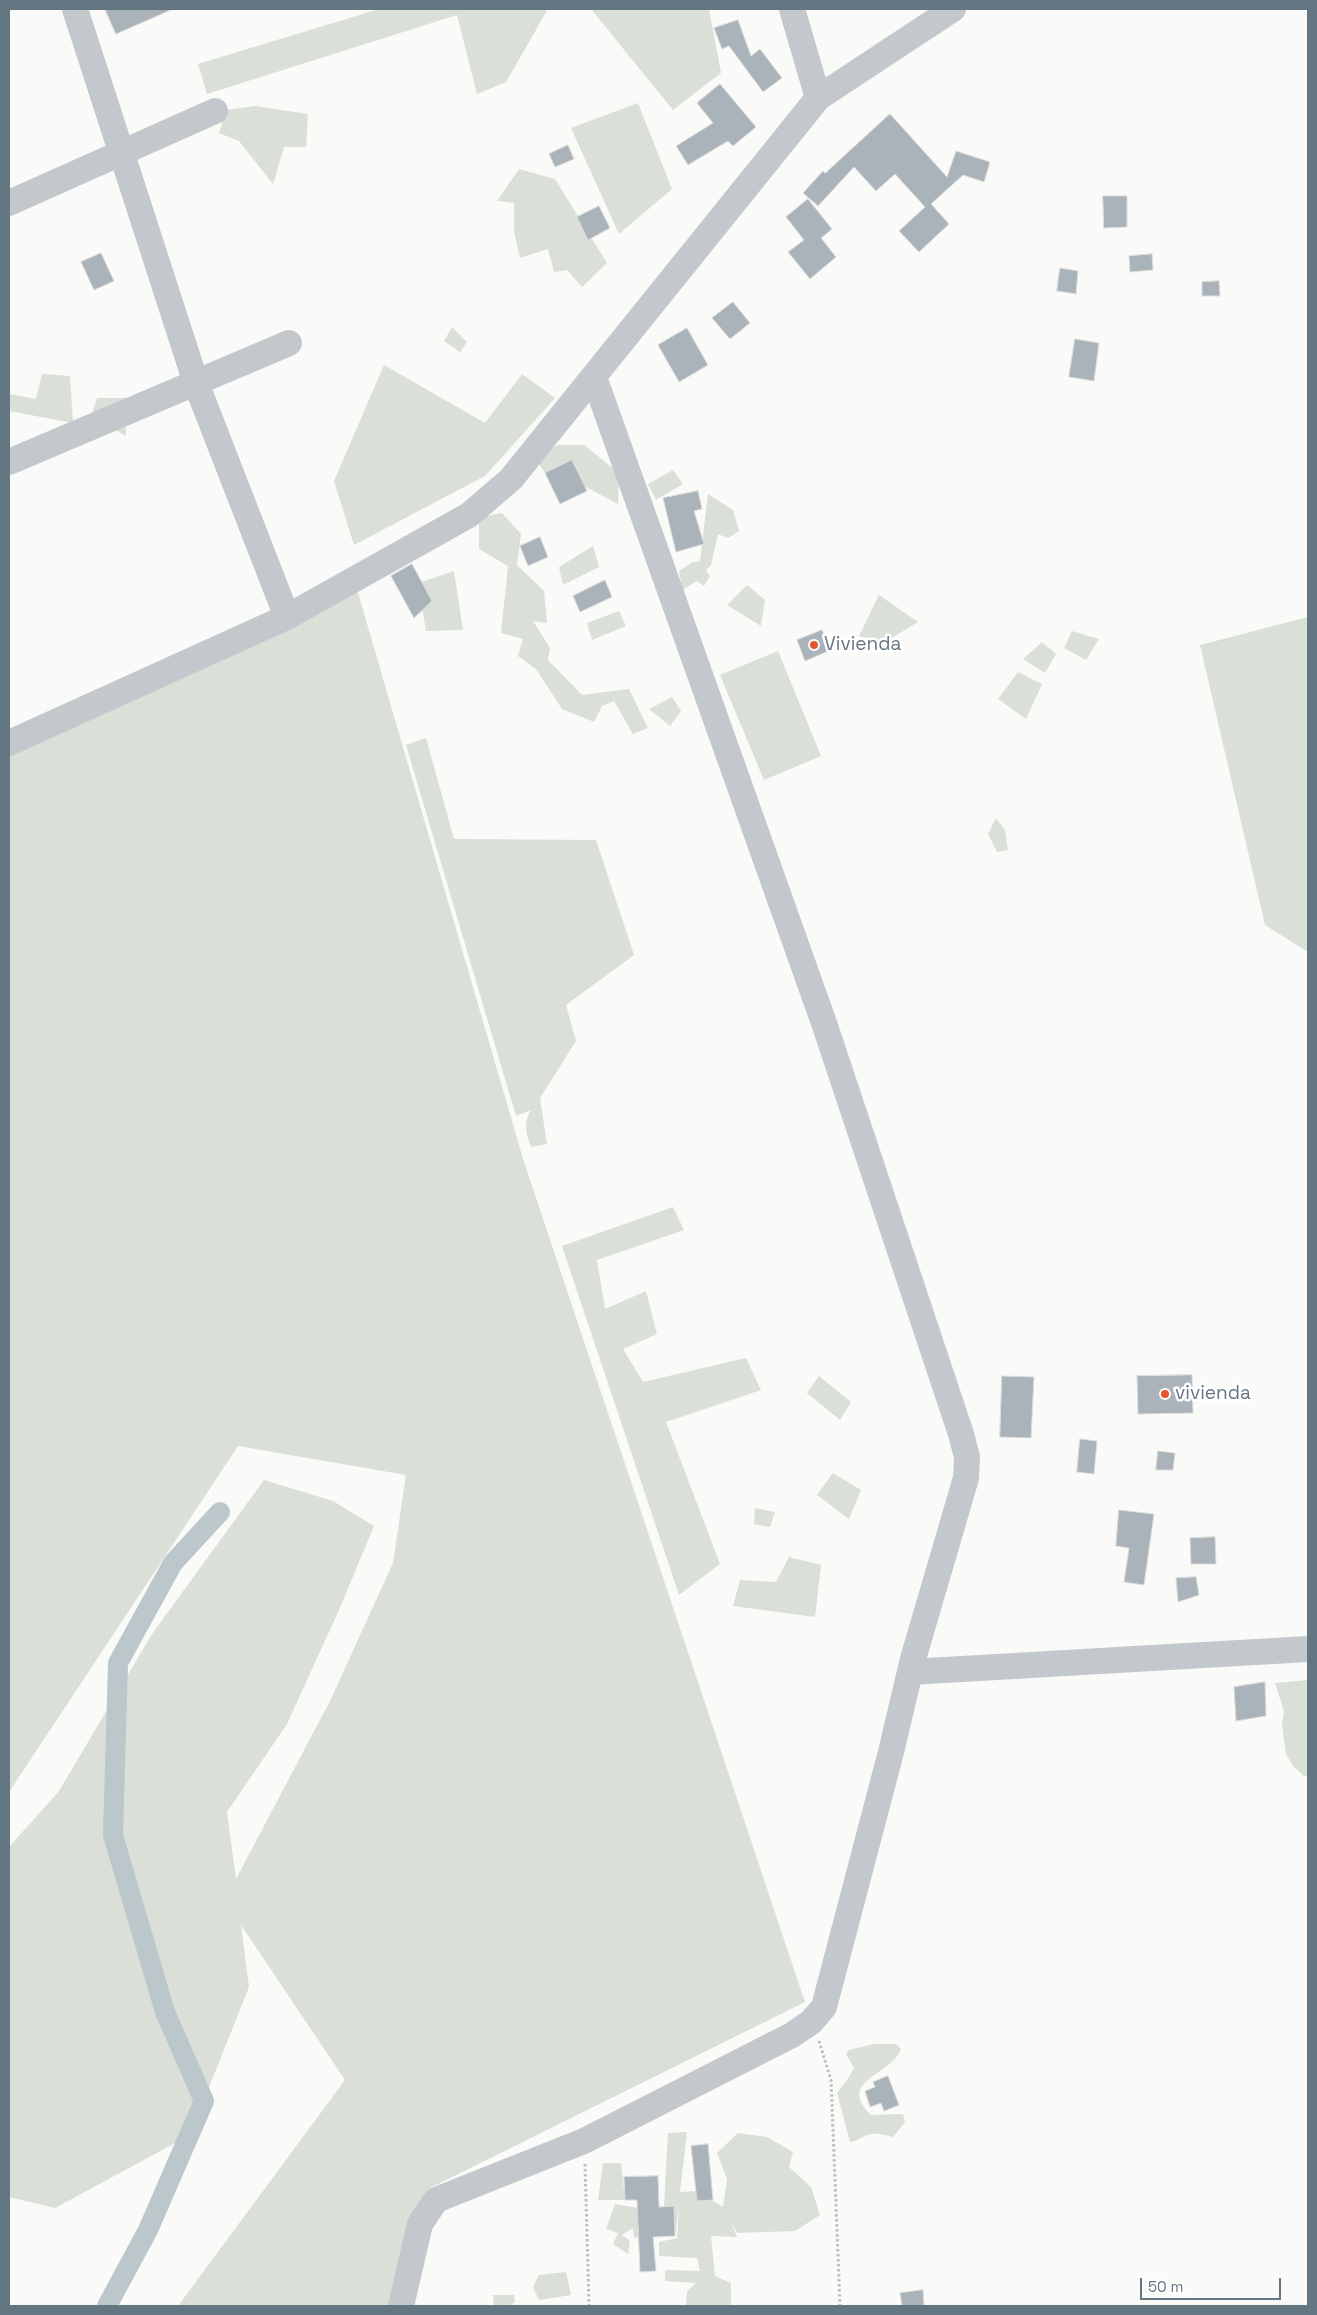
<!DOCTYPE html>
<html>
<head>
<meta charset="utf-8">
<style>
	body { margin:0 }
	#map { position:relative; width:1317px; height:2315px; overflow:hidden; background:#fafaf8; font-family:"Space Grotesk",sans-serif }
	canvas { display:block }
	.frame { position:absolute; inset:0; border:10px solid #657683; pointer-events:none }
	.scale { position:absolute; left:1140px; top:2278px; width:141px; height:22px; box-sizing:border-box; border:2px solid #657683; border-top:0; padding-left:6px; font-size:15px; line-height:18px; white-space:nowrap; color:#657683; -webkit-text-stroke:4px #fff; paint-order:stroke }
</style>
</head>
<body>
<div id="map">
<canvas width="1317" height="2315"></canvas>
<div class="frame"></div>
<div class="scale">50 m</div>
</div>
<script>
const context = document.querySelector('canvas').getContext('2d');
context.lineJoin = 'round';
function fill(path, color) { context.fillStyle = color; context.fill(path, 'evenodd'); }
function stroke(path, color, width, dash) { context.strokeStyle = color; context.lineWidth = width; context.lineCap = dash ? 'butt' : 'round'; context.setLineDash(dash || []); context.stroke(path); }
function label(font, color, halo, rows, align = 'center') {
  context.font = font + ' "Space Grotesk",sans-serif'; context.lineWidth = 5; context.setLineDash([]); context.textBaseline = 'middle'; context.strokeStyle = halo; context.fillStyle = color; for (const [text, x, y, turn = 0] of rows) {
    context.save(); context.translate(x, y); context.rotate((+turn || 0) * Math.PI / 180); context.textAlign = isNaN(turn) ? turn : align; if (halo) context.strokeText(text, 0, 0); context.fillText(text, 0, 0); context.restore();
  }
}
fill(new Path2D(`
	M379,9H548L506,82L477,94L457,15L207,94L198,64Z
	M592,9H709L721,73L673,110L595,14Z
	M638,103L672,189L619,234L571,128Z
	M255,106L308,114L306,147H284L273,184L239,141L219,133L226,110Z
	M519,169L555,179L607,263L582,287L567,270L554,272L548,249L520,258L514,231V203L497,201Z
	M452,327L467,342L460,352L444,341Z
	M384,365L485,423L522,374L555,398L485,476L354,545L334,481Z
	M42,374L70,376L73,423L9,411V394L36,399Z
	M97,398H126V436L91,417Z
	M558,445H584L619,473L618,504L584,486L572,460L545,473L535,458Z
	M673,470L683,484L656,500L648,484Z
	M708,494L733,510L739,531L728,538L718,534L711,565L706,570L710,576L704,586L697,581L682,590L679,571L691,563L700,561Z
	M502,513L521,534L517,565L544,591L547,623L533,621L550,648L548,660L582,695L629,689L648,728L633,734L614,701L602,706L594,722L562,709L536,669L518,656L523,639L501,633L508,566L479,549V517Z
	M593,546L599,567L563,585L559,567Z
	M454,571L463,630L426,631L418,583Z
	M747,585L765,600L761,626L727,605Z
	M356,586L524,1162L805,2002L430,2188L401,2306H178L345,2080L241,1925L249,1987L190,2135L55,2208L9,2197V1847L59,1791L152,1634L264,1480L333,1501L374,1526L339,1610L287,1724L227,1812L236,1879L330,1701L393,1563L406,1475L238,1446L9,1792V743Z
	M879,595L918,622L885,642L859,636Z
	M619,611L626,626L592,640L587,623Z
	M1308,617V952L1265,925L1200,645Z
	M1072,631L1099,639L1086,660L1064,648Z
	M1042,642L1056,654L1045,673L1023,659Z
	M778,651L821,756L764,780L720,675Z
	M1018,672L1042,684L1026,719L998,699Z
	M672,697L681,711L670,726L649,709Z
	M426,738L454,839L596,840L634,955L566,1005L576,1041L540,1098L547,1144L531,1147C526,1134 523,1122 531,1110L516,1116L406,745Z
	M996,818L1005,830L1008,850L997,852L988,834Z
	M673,1207L684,1230L597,1260L605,1309L646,1291L657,1334L623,1349L643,1382L746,1358L761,1390L666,1422L720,1564L679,1595L562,1246Z
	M819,1376L851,1402L840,1420L807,1393Z
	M833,1473L861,1490L849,1519L817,1495Z
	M755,1508L775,1512L770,1527L754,1524Z
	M789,1557L821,1565L815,1617L733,1606L740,1580L776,1582Z
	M1308,1680V1775L1304,1776L1293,1766L1286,1754L1282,1725L1284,1711L1275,1683Z
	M874,2044H896L901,2049C891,2076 836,2080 871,2115L903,2114L905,2122L893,2137C885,2135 877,2132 868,2135C861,2137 858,2141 850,2142L837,2093L848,2079L854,2068L846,2054L849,2050Z
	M687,2132L680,2192L696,2191L723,2207L727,2179L717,2153L738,2133L767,2137L793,2152L789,2167L811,2187L820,2215L795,2231L737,2233L731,2222L737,2237L711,2236L715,2276L731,2283V2306H686L687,2291L696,2283L665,2281V2270L700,2271L697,2258L659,2256V2242L677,2238L679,2207L675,2236L674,2207H664L668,2133Z
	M603,2163H621L625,2200H598Z
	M615,2204L638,2208V2237L634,2238L633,2228L622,2235L630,2241L628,2254L613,2244L618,2233L606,2229Z
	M566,2272L571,2295L539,2300L533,2287L539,2275Z
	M493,2295H514L515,2302L509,2306H494Z`), '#dadfd7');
stroke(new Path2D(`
	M107,2306L148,2230L204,2101L165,2012L113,1835L118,1663L173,1563L220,1512`), '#bbc7cb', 20);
const building = new Path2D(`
	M105,9H173L116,34Z
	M738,20L751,56L760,49L782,78L763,92L729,46L722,49L714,28Z
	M720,84L756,127L733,146L728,141L688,165L676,146L713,123L697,103Z
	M890,114L947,177L956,151L990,162L984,182L963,175L931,204L949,224L919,252L899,231L925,207L895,174L876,191L854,167L818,206L803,193L823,171L825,173Z
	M568,145L574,159L555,167L549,154Z
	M1103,196H1127V227L1104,228Z
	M808,199L832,229L821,238L836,257L810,279L788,252L804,240L786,217Z
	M599,206L610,228L588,240L577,217Z
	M101,253L114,281L94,290L81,262Z
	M1152,254L1153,270L1130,272L1129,256Z
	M1060,268L1078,271L1076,294L1057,291Z
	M1219,281L1220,296H1202V282Z
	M733,302L750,323L730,339L712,318Z
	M687,328L708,365L679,382L658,345Z
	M1075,339L1099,343L1094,381L1069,377Z
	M572,460L587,491L560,504L545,473Z
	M698,491L702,509L694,511L704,544L676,552L663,498Z
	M540,537L548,557L528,566L520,546Z
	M412,564L432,601L414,618L391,576Z
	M605,580L612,597L580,612L573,596Z
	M822,630L831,650L805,661L797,640Z
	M1192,1375L1193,1413L1138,1414L1137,1376Z
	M1002,1376L1034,1377L1031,1438L1000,1437Z
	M1080,1439L1097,1441L1094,1474L1077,1472Z
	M1158,1451L1175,1453L1173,1470H1156Z
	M1119,1510L1154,1514L1144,1585L1124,1582L1129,1548L1116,1546Z
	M1215,1537L1216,1564H1191L1190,1538Z
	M1196,1577L1199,1595L1178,1602L1176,1578Z
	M1265,1682L1266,1716L1236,1721L1234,1687Z
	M888,2076L899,2105L884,2111L881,2103L870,2107L865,2091L875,2087L873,2082Z
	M708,2144L713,2200L697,2201L691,2146Z
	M658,2176L659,2207L674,2206L675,2236L653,2237L656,2271L640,2272L637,2200H625L624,2177Z
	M923,2290L924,2306H902L900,2293Z`);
fill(building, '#aab3b9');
stroke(building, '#dcdcda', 1);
stroke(new Path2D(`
	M819,2041L831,2080L840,2306
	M585,2164L589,2306`), '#bbbfc2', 3, [2.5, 2.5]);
stroke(new Path2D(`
	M75,9L196,383L287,617
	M792,9L818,98
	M9,203L215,111
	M9,462L289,343
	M9,743L287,617L469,515L511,479L818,98L953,9
	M910,1672L1308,1649
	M401,2306L420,2224L436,2200L584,2141L792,2035L811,2022L824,2007L891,1752L913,1659L966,1478L967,1457L961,1434L824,1023L594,377`), '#c3c8cc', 26);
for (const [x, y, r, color] of [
	[814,645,5,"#e4572e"],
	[1165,1394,5,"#e4572e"]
]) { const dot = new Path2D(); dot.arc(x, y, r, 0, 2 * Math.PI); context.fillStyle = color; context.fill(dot); stroke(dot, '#fff', 2); }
label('19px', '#657683', '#fff', [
	["Vivienda",824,645],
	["vivienda",1175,1394]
], 'left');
</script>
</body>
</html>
